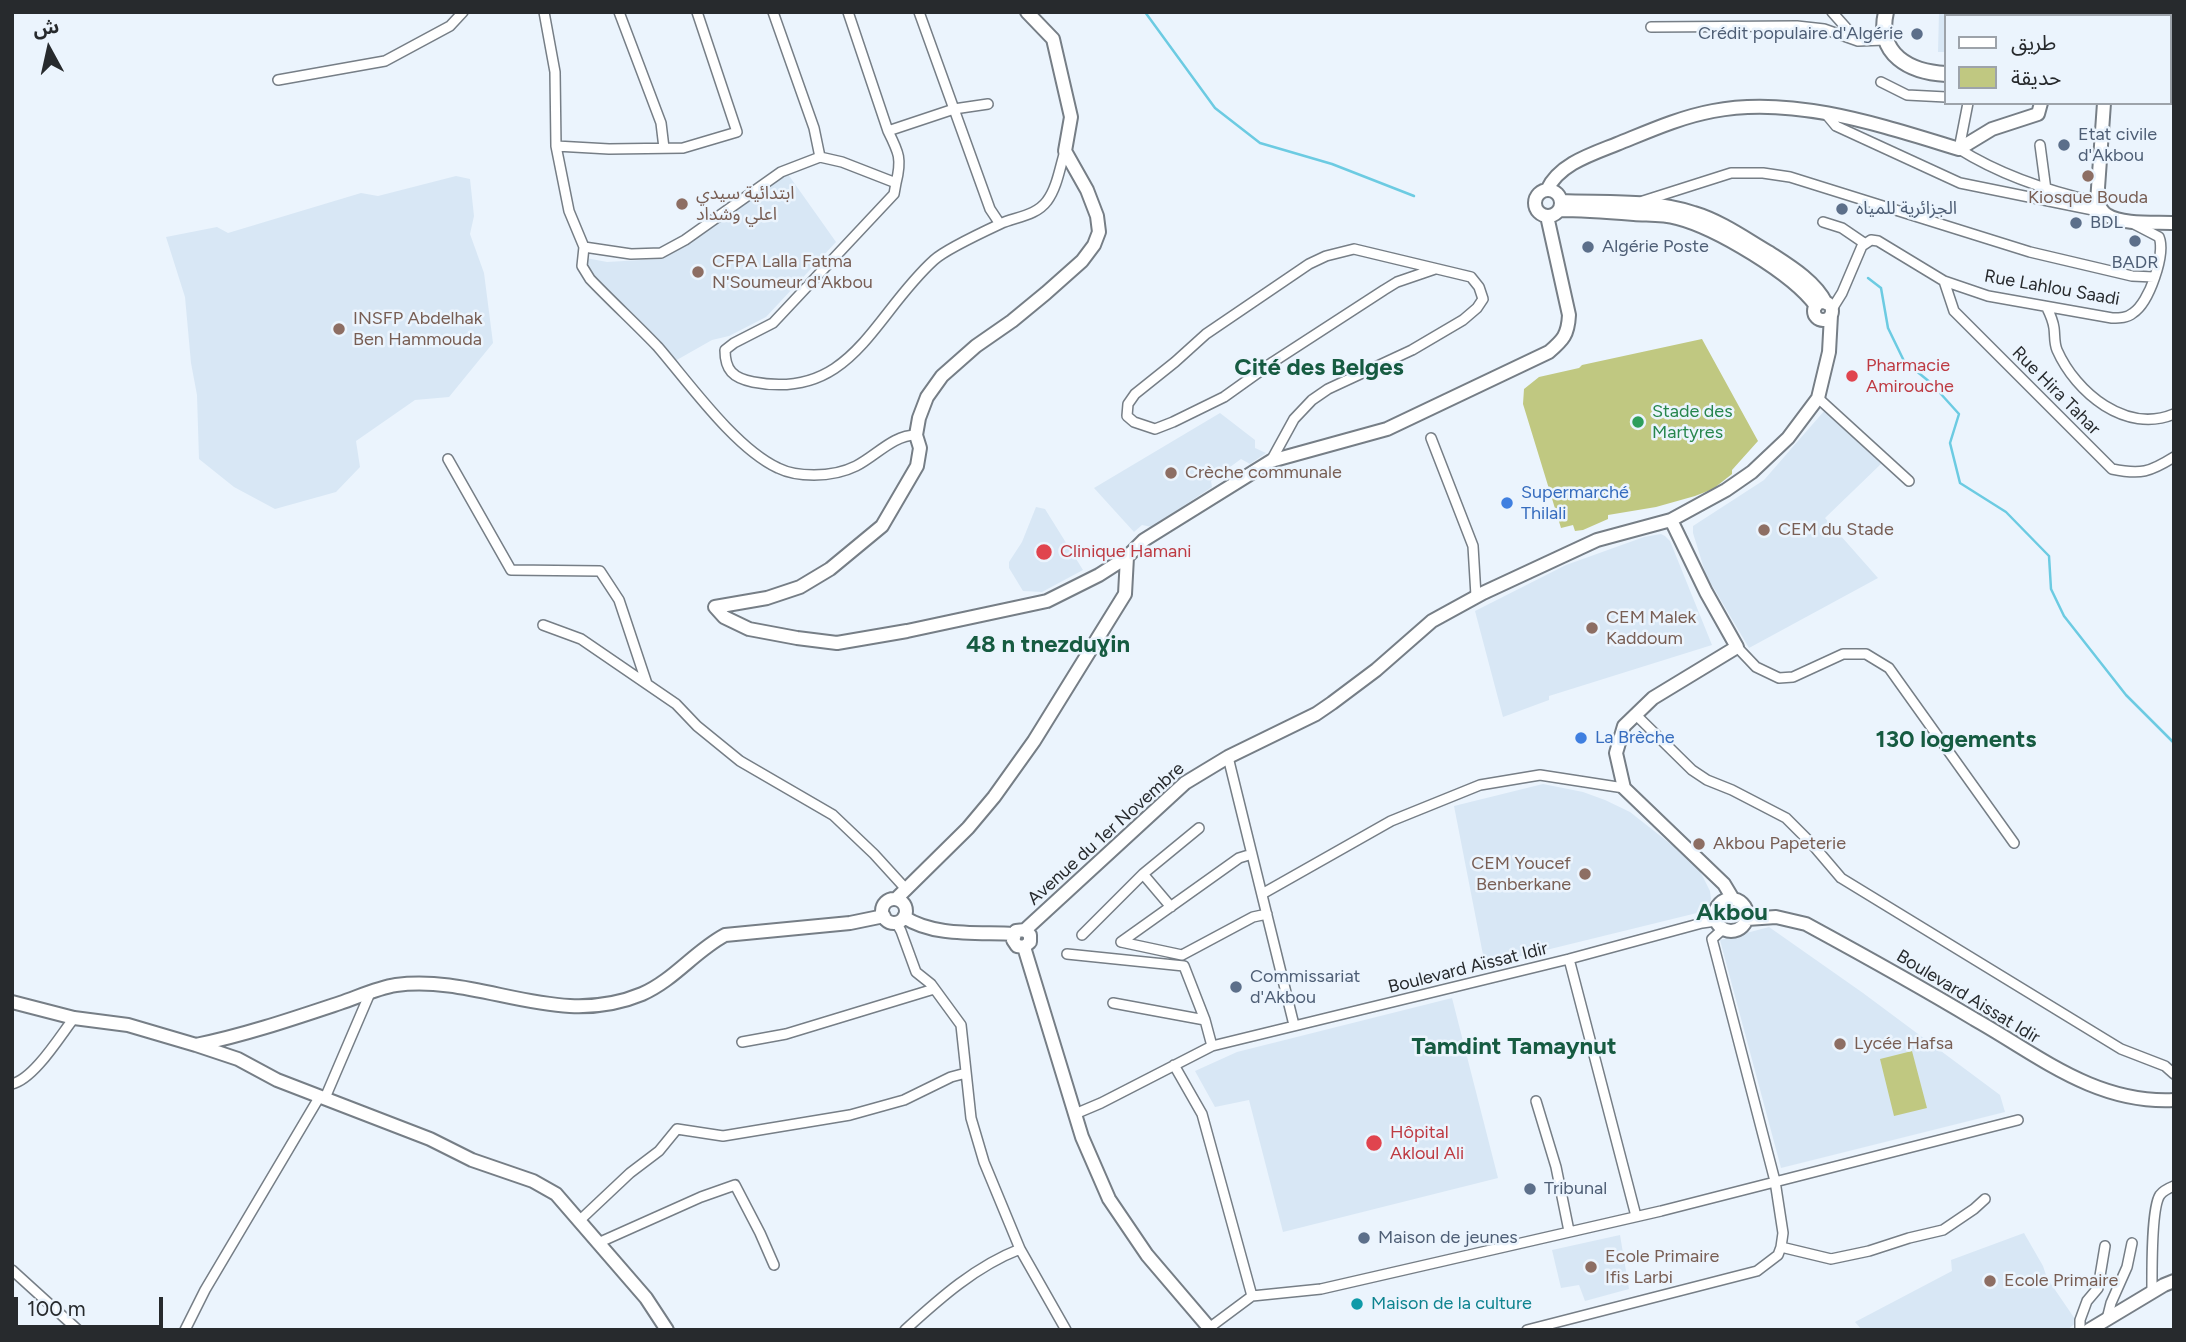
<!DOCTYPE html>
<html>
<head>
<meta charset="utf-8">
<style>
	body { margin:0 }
	#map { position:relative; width:2186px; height:1342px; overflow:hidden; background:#ebf4fd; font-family:Figtree,"Noto Sans Arabic",sans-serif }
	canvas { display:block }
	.frame { position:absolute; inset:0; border:14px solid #272a2d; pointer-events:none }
	.legend { position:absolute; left:1944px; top:14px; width:228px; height:91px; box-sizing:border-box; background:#ebf4fd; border:2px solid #9da3aa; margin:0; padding:9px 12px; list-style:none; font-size:21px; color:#272a2d }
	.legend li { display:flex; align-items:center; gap:14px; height:35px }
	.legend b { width:35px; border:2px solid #9da3aa }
	.north { position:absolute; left:14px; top:14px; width:70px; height:70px; -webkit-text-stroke:5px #ebf4fd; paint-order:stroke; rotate:352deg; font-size:19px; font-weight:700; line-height:28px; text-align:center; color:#272a2d }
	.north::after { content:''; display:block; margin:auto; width:24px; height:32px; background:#272a2d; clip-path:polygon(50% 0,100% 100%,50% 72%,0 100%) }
	.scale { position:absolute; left:14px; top:1297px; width:149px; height:32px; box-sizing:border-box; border:4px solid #272a2d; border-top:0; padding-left:9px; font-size:21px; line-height:24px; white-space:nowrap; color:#272a2d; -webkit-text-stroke:5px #ebf4fd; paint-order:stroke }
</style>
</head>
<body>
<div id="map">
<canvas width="2186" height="1342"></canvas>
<div class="frame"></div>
<ul class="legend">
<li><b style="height:9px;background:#fff"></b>طريق</li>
<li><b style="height:19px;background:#c0c881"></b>حديقة</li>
</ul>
<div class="north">ش</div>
<div class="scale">100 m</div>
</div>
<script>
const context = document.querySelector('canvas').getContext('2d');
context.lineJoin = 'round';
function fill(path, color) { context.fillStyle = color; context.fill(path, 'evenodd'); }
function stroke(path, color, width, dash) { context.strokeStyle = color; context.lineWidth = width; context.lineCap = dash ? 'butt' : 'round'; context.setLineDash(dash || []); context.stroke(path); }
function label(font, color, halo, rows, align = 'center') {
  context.font = font + ' Figtree,"Noto Sans Arabic",sans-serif'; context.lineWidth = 5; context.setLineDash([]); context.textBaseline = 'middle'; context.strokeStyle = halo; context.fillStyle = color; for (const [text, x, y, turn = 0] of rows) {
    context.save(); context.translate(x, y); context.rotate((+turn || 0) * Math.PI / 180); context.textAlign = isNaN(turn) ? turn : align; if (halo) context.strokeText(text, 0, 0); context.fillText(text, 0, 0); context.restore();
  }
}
fill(new Path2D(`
	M1939,12H2045L2044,16H1946V52H1938Z
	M785,170L836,242L766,317L729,336L712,340L675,361L590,279L585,265L586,258L607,262L659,259Z
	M456,176L470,179L474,216L470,234L484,273L493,343L449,397L415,400L356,441L360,467L336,492L275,509L234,487L199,459L197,395L191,363L185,297L166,237L217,227L228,233L361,193L378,196Z
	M1825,410L1883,462L1825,518L1878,578L1749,648L1706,575L1693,533V526L1764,480Z
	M1220,413L1255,440V448L1266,453L1250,464L1241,459L1211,481L1212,487L1152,527L1142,525L1134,532L1094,488Z
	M1036,507L1045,509L1083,570L1042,592L1023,591L1009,568V562L1022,542Z
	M1661,534L1665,536L1670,541L1712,645L1549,696V700L1503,717L1475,611L1566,565L1644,537Z
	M1543,784L1583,792L1605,800L1630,812L1677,849L1700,871L1710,891L1711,899L1709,905L1701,912L1485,965L1454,806Z
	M1769,927L1863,993L2000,1095L2005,1112L1781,1168L1720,940Z
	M1452,998L1498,1178L1283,1232L1249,1100L1215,1107L1195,1071L1237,1052Z
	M2024,1233L2043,1266L2047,1278L2077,1322L2067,1330H1862L1855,1322L1952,1271L1951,1260Z
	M1620,1235L1629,1289L1585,1301L1579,1285L1561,1288L1552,1250Z`), '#d8e7f5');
fill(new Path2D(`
	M1702,339L1758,441L1732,470V474L1713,489L1695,496L1656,507L1608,515V519L1583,530L1575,531L1573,525L1561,528L1523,404L1524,389L1539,377L1579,368L1582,365Z
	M1912,1051L1927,1108L1894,1116L1880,1059Z`), '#c0c881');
stroke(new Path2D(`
	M1145,12L1215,108L1260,143L1332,164L1414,196
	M1868,278L1881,288L1888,328L1904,361L1931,383L1959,414L1950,443L1960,483L2006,512L2049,556L2051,589L2064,616L2126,695L2174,743`), '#6ccbe2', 2.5);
const street = new Path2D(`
	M544,12L555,72L556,146L569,211L584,247L582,266L590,279C612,302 636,324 658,347C689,383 735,448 778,468C788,473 802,475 814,475C827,475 844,472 856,466C876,456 893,435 916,435
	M619,12L661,123L664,148
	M773,12L814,128L820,157
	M848,12L888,131C899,153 902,159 896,183
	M919,12L990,209L1000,224
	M1832,12L1857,40
	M1651,27L1797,26L1824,29L1858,41L1885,40
	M278,80L385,61L450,26L463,12
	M1881,82L1907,95L1946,97
	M1968,103L1959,149C2002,176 2048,191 2097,202
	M1826,114L1836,126L1960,183L2103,212
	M888,131L954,109L988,104
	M2040,145L2046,190
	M556,146L609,149L683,148L737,132L697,12
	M1643,201L1731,173H1763L1790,177L2030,252L2132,276L2154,277
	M1823,222L1842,228L1864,243
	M584,247L631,254L661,253L685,240L781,172L820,157L842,162L896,183L894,194L773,323L734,343L725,350C725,370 733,378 753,382C852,401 873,315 934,260C945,250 985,231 1000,224C1015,217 1036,216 1047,201C1057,188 1060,167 1065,151
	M1944,281L1954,311L2112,469C2141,475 2150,472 2174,457
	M2047,308C2050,314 2053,321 2054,328C2055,335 2054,343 2057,350C2076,393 2126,434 2174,414
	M1832,309L1842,293L1862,246L1871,240L1878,241L1944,281L1988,296L2112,318C2120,318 2127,318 2133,313C2149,303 2166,254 2159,237L2134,224
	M1818,398L1909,481
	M1431,438L1473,546L1476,596
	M448,459L511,570L600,571L619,600L647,684
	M1271,461L1294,419L1312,400L1328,389L1412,350L1463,320L1477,308L1483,299L1479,287L1471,277L1354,249L1326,256L1309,264L1206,334L1175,362L1135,394L1128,404L1127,416L1134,422L1155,429L1173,422L1224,397L1273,362L1384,290L1397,282L1435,269
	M543,625L581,639L676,704L697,726L740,761L833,815L874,854L905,888
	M1737,647L1756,667L1779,678L1793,677L1843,654H1866L1889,668L2014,843
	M1636,715L1692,770L1707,780L1732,790L1786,818L1812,844L1841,878L2121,1049L2165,1066L2174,1074
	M1228,757L1294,1025
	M1143,874L1171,907
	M1262,894L1391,821L1480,785L1540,775L1624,788
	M896,922L901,931L916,972L931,984L961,1025L971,1118L984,1162L1020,1249L1066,1330
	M1082,935L1143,874L1199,828
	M1121,942L1239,858L1252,854
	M1121,942L1182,955L1253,917L1267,914
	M1067,954L1184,966L1205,1020
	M1569,959L1636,1216
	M1113,1003L1205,1020L1212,1046
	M742,1042L786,1034L934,989
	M1174,1065L1202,1114L1252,1296
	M12,1084C34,1079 60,1036 74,1018
	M325,1098L370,993
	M1536,1101L1556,1167L1569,1231
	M1075,1114L1101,1103L1212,1046L1569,959L1702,923L1716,921
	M579,1221L630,1173L659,1151L677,1129L723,1136L850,1115L904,1100L951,1077L966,1073
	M598,1243L701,1197L735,1185L760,1233L774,1265
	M1781,1247L1831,1259L1869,1251L1909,1238L1943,1230L1974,1209L1985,1199
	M12,1270L78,1330
	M2152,1292C2152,1274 2151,1208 2160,1195C2163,1191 2169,1188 2174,1186
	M2107,1319L2111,1303L2127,1267L2132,1243
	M1209,1328L1252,1296L1321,1289L1661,1211L2018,1120
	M185,1330L205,1290L320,1096
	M905,1330C940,1298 976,1266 1020,1249
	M1527,1330L1757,1271L1778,1255L1781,1247L1783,1233L1775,1181L1712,939L1723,929
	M2080,1330V1320L2087,1301L2098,1288L2105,1246`);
const secondary = new Path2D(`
	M2104,103L2097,202C2100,207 2102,212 2107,215C2122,225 2156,222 2174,223
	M1547,190C1559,164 1592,154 1617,144C1647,132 1680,117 1713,111C1793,95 1883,126 1959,149L1992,129L2038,114L2041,103
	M1535 203a13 13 0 1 1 26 0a13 13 0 1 1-26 0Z
	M1561,201C1605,203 1651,199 1694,213C1721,221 1746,239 1770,253C1790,266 1815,281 1826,303
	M1559,210C1584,210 1609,212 1634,214C1648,215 1663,214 1677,218C1716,228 1793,274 1816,306
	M1814 311a9 9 0 1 1 18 0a9 9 0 1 1-18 0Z
	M1671,520L1706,592L1737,647L1653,698L1624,726L1616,753L1624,788L1724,884L1733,899
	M715,607L767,598L800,587L830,569L882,526L917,466L920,448L916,435L919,418L927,397L942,376L976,346L1012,321L1046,293L1082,261L1094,245L1099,232L1097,216L1087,190L1065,151L1071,117L1053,39L1027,12
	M715,607L724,617L749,629L797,638L837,643L907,631L1047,601L1099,575L1127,557
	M1715 915a16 16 0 1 1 32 0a16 16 0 1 1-32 0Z
	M896,899L968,828L994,797L1034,741L1125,594L1127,557L1144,540L1271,461L1387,429L1549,352C1563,340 1568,335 1569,315L1547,216
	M882 911a12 12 0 1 1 24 0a12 12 0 1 1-24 0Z
	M904,917C934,937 979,932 1014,934
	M1747,919L1776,917L1806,924C1863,955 1919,986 1974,1019C2038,1055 2095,1104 2174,1100
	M1025,930L1030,935V942L1024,947L1017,946L1013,940L1016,931L1025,930L1185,783L1228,757L1316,714L1332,703L1376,670L1432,621L1483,593L1597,540L1671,520L1726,490L1752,472L1788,438L1818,398L1829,352L1831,315
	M1024,947L1082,1137L1109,1199L1147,1255L1211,1330
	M12,1002L74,1018L128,1025L196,1045L238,1059L277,1080L430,1139L472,1160L533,1181L556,1194L646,1298L667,1330
	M196,1045C245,1035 292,1019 340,1003C358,997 377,988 396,985C481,974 556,1030 642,994C674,980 695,951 725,935L850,923L884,916
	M2089,1330L2164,1285L2174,1281`);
const primary = new Path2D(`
	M1886,12C1876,55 1910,72 1946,74
	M2060,16V12
	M2170,84L2174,85`);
stroke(street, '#767e86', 12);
stroke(secondary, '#767e86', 16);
stroke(primary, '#767e86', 18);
stroke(street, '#fff', 9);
stroke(secondary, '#fff', 12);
stroke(primary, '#fff', 14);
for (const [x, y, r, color] of [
	[1917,34,7,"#5c6f8a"],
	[2064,145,7,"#5c6f8a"],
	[2088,176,7,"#8d6e63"],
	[682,204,7,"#8d6e63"],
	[1842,209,7,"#5c6f8a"],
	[2076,223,7,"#5c6f8a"],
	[2135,241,7,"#5c6f8a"],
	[1588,247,7,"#5c6f8a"],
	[698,272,7,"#8d6e63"],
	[339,329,7,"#8d6e63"],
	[1852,376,7,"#e0444e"],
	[1638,422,7,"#2e9e5b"],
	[1171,473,7,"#8d6e63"],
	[1507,503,7,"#3f7fe0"],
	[1764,530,7,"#8d6e63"],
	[1044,552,9,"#e0444e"],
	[1592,628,7,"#8d6e63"],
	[1581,738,7,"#3f7fe0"],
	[1699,844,7,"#8d6e63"],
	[1585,874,7,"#8d6e63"],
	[1236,987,7,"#5c6f8a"],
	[1840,1044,7,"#8d6e63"],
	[1374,1143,9,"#e0444e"],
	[1530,1189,7,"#5c6f8a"],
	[1364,1238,7,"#5c6f8a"],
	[1591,1267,7,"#8d6e63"],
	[1990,1281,7,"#8d6e63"],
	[1357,1304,7,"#0f9aa8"]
]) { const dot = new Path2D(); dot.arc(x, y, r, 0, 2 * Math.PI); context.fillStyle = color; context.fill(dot); stroke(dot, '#ebf4fd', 2.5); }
label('18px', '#4e5e75', '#ebf4fd', [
	["Crédit populaire d'Algérie",1903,34,"right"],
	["Etat civile",2078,135],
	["d'Akbou",2078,156],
	["الجزائرية للمياه",1856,209],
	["BDL",2090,223],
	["Algérie Poste",1602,247],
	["BADR",2135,263,"center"],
	["Commissariat",1250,977],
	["d'Akbou",1250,998],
	["Tribunal",1544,1189],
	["Maison de jeunes",1378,1238]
], 'left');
label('18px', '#785e54', '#ebf4fd', [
	["ابتدائية سيدي",696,194],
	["اعلي وشداد",696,215],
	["Kiosque Bouda",2088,198,"center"],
	["CFPA Lalla Fatma",712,262],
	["N'Soumeur d'Akbou",712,283],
	["INSFP Abdelhak",353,319],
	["Ben Hammouda",353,340],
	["Crèche communale",1185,473],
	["CEM du Stade",1778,530],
	["CEM Malek",1606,618],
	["Kaddoum",1606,639],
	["Akbou Papeterie",1713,844],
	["CEM Youcef",1571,864,"right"],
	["Benberkane",1571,885,"right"],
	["Lycée Hafsa",1854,1044],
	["Ecole Primaire",1605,1257],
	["Ifis Larbi",1605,1278],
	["Ecole Primaire",2004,1281]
], 'left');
label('18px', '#272a2d', '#ebf4fd', [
	["Rue Lahlou Saadi",2052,288,10],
	["Rue Hira Tahar",2056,391,45],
	["Avenue du 1er Novembre",1106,834,-42],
	["Boulevard Aïssat Idir",1468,968,-14],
	["Boulevard Aissat Idir",1968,997,31]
]);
label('18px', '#be3a42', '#ebf4fd', [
	["Pharmacie",1866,366],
	["Amirouche",1866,387],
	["Clinique Hamani",1060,552],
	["Hôpital",1390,1133],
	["Akloul Ali",1390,1154]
], 'left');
label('18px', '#27864d', '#ebf4fd', [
	["Stade des",1652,412],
	["Martyres",1652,433]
], 'left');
label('18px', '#366cbe', '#ebf4fd', [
	["Supermarché",1521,493],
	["Thilali",1521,514],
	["La Brèche",1595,738]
], 'left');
label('18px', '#0d838f', '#ebf4fd', [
	["Maison de la culture",1371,1304]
], 'left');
label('bold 24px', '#165b41', '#ebf4fd', [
	["Cité des Belges",1319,368],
	["48 n tnezduɣin",1048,645],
	["130 logements",1956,740],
	["Akbou",1732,913],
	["Tamdint Tamaynut",1514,1047]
]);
</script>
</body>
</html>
